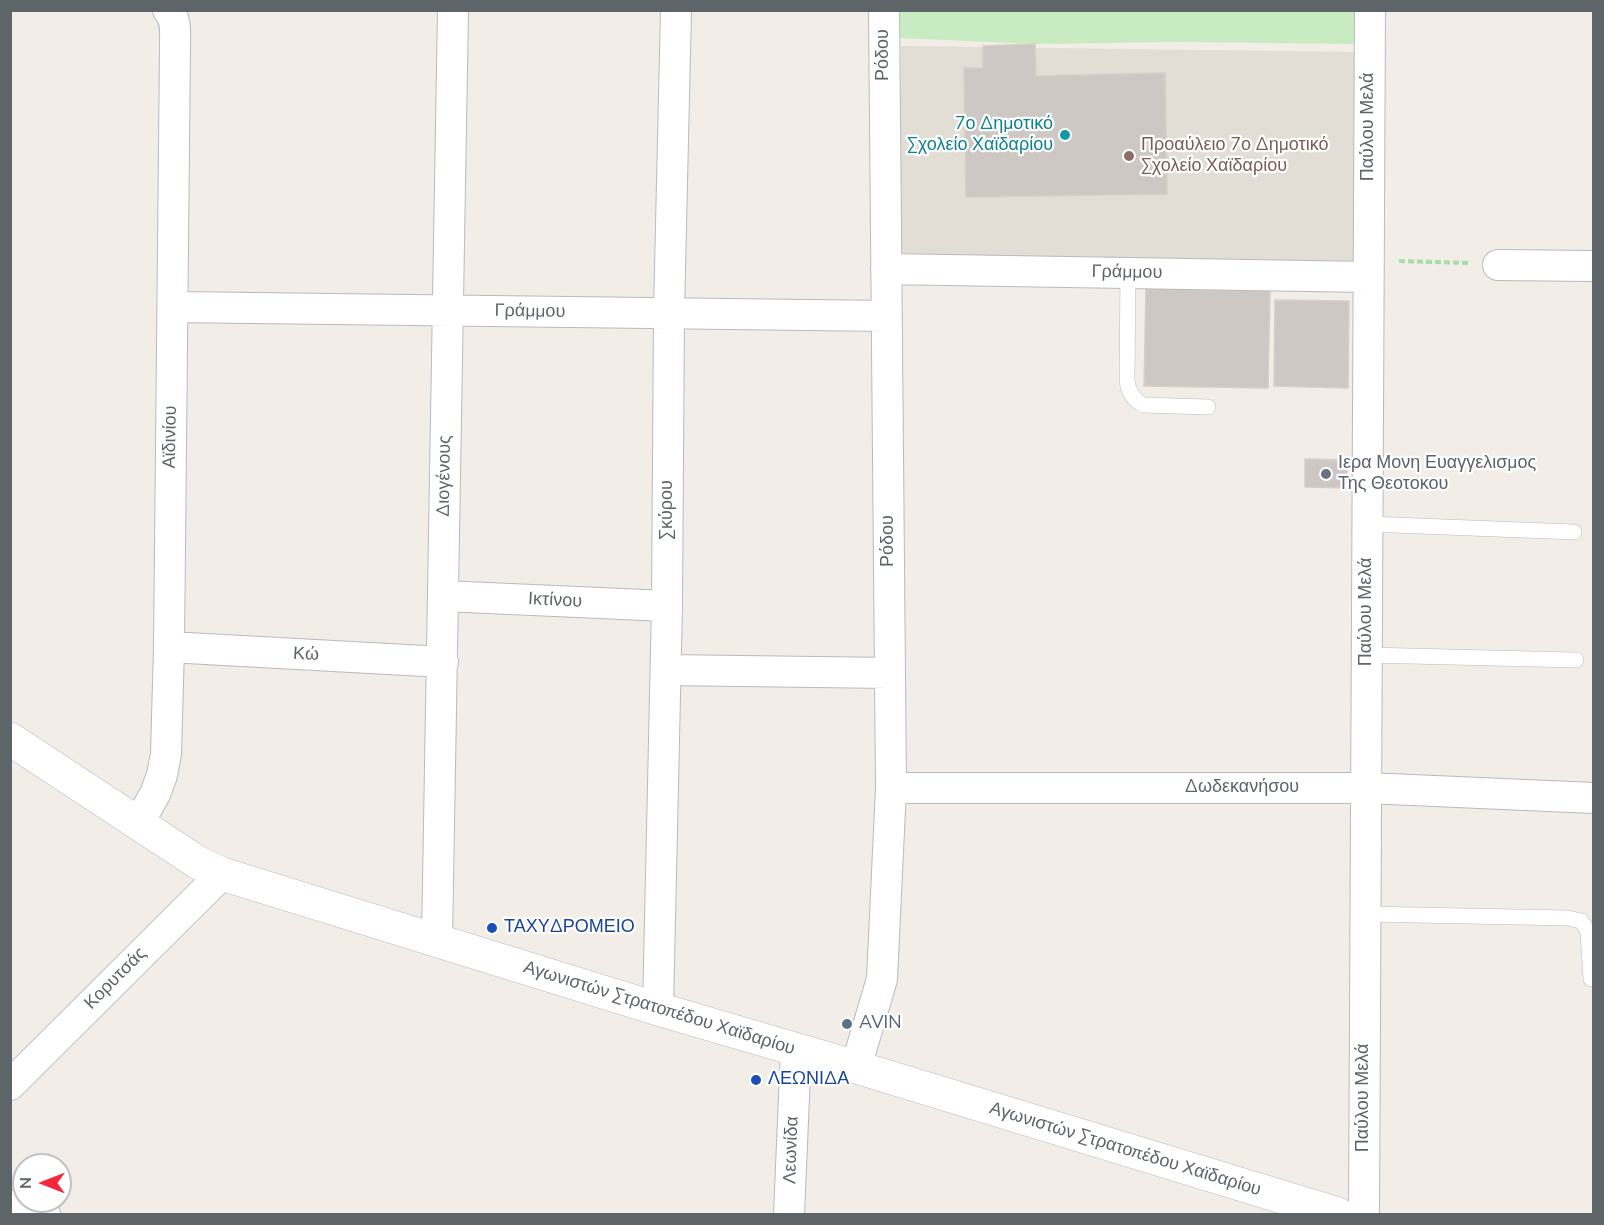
<!DOCTYPE html>
<html>
<head>
<meta charset="utf-8">
<style>
	body { margin:0 }
	#map { position:relative; width:1604px; height:1225px; overflow:hidden; background:#f2ede7; font-family:"Nunito Sans",sans-serif }
	canvas { display:block }
	.frame { position:absolute; inset:0; border:12px solid #5e6568; pointer-events:none }
	.north { position:absolute; left:12px; top:1153px; width:60px; height:60px; box-sizing:border-box; background:#fff; border:2px solid #bfc1c3; border-radius:50%; rotate:270deg; font-size:16px; font-weight:700; line-height:24px; text-align:center; color:#5e6568 }
	.north::after { content:''; display:block; margin:auto; width:21px; height:27px; background:#f8263d; clip-path:polygon(50% 0,100% 100%,50% 72%,0 100%) }
</style>
</head>
<body>
<div id="map">
<canvas width="1604" height="1225"></canvas>
<div class="frame"></div>
<div class="north">N</div>
</div>
<script>
const context = document.querySelector('canvas').getContext('2d');
context.lineJoin = 'round';
function fill(path, color) { context.fillStyle = color; context.fill(path, 'evenodd'); }
function stroke(path, color, width, dash) { context.strokeStyle = color; context.lineWidth = width; context.lineCap = dash ? 'butt' : 'round'; context.setLineDash(dash || []); context.stroke(path); }
function label(font, color, halo, rows, align = 'center') {
  context.font = font + ' "Nunito Sans",sans-serif'; context.lineWidth = 4.5; context.setLineDash([]); context.textBaseline = 'middle'; context.strokeStyle = halo; context.fillStyle = color; for (const [text, x, y, turn = 0] of rows) {
    context.save(); context.translate(x, y); context.rotate((+turn || 0) * Math.PI / 180); context.textAlign = isNaN(turn) ? turn : align; if (halo) context.strokeText(text, 0, 0); context.fillText(text, 0, 0); context.restore();
  }
}
fill(new Path2D(`
	M901,46L1358,52V269L898,260Z`), '#e2ddd5');
fill(new Path2D(`
	M900,11H1359L1360,44L1179,42L1035,44L900,38Z`), '#c9ebc2');
const building = new Path2D(`
	M1035,44L1036,76L1165,73L1167,194L966,197L964,68H983V46Z
	M1146,289L1270,291L1268,388L1144,386Z
	M1275,300L1349,301L1348,388L1274,386Z
	M1305,459L1347,460V488L1305,487Z`);
fill(building, '#cdc8c4');
stroke(building, '#d7cec4', 1.5);
const service = new Path2D(`
	M1128,273L1127,381C1129,393 1133,399 1143,405L1208,407
	M1367,524L1574,532
	M1367,655L1576,660
	M1365,914L1568,918L1581,921L1588,931L1591,979`);
const minor = new Path2D(`
	M1498,265L1594,266
	M886,269L1368,277
	M173,307L887,316
	M443,596L667,606
	M169,647L443,662
	M666,670L890,673
	M891,788H1366L1594,798
	M139,822L155,794L162,775L166,754L169,647L175,46C175,34 177,20 168,10
	M437,941L453,10
	M658,1009L667,606L669,313L676,10
	M856,1067L882,979L891,788L884,10
	M10,1085L222,874
	M10,1205L45,1214
	M789,1214L796,1050
	M1364,1214L1370,10`);
const tertiary = new Path2D(`
	M10,739L197,862L222,874L658,1009L856,1067L1338,1214`);
stroke(service, '#b7bbbe', 16);
stroke(minor, '#b7bbbe', 32);
stroke(tertiary, '#b7bbbe', 34);
stroke(new Path2D(`
	M1399,261L1470,263`), '#a4dea8', 4, [6, 3]);
stroke(service, '#fff', 15);
stroke(minor, '#fff', 30);
stroke(tertiary, '#fff', 33);
for (const [x, y, r, color] of [
	[1065,135,6,"#0f9aa8"],
	[1129,156,6,"#8d6e63"],
	[1326,474,6,"#6b7280"],
	[492,928,6,"#1a4fb4"],
	[847,1024,6,"#5c6f8a"],
	[756,1080,6,"#1a4fb4"]
]) { const dot = new Path2D(); dot.arc(x, y, r, 0, 2 * Math.PI); context.fillStyle = color; context.fill(dot); stroke(dot, '#fff', 2); }
label('18px', '#5e6568', '#fff', [
	["Ρόδου",884,55,-90],
	["Παύλου Μελά",1369,127,-90],
	["Γράμμου",1127,273,1],
	["Γράμμου",530,312,1],
	["Αϊδινίου",171,437,-89],
	["Διογένους",445,476,-89],
	["Σκύρου",668,510,-90],
	["Ρόδου",889,541,-90],
	["Ικτίνου",555,601,3],
	["Παύλου Μελά",1367,612,-90],
	["Κώ",306,655,3],
	["Δωδεκανήσου",1242,788],
	["Κορυτσάς",116,979,-45],
	["Αγωνιστών Στρατοπέδου Χαϊδαρίου",659,1009,17],
	["Παύλου Μελά",1364,1098,-90],
	["Λεωνίδα",792,1150,-88],
	["Αγωνιστών Στρατοπέδου Χαϊδαρίου",1125,1150,17]
]);
label('18px', '#0d838f', '#fff', [
	["7ο Δημοτικό",1053,125],
	["Σχολείο Χαϊδαρίου",1053,146]
], 'right');
label('18px', '#785e54', '#fff', [
	["Προαύλειο 7ο Δημοτικό",1141,146],
	["Σχολείο Χαϊδαρίου",1141,167]
], 'left');
label('18px', '#5b616d', '#fff', [
	["Ιερα Μονη Ευαγγελισμος",1338,464],
	["Της Θεοτοκου",1338,485]
], 'left');
label('18px', '#164399', '#fff', [
	["ΤΑΧΥΔΡΟΜΕΙΟ",504,928],
	["ΛΕΩΝΙΔΑ",768,1080]
], 'left');
label('18px', '#4e5e75', '#fff', [
	["AVIN",859,1024]
], 'left');
</script>
</body>
</html>
